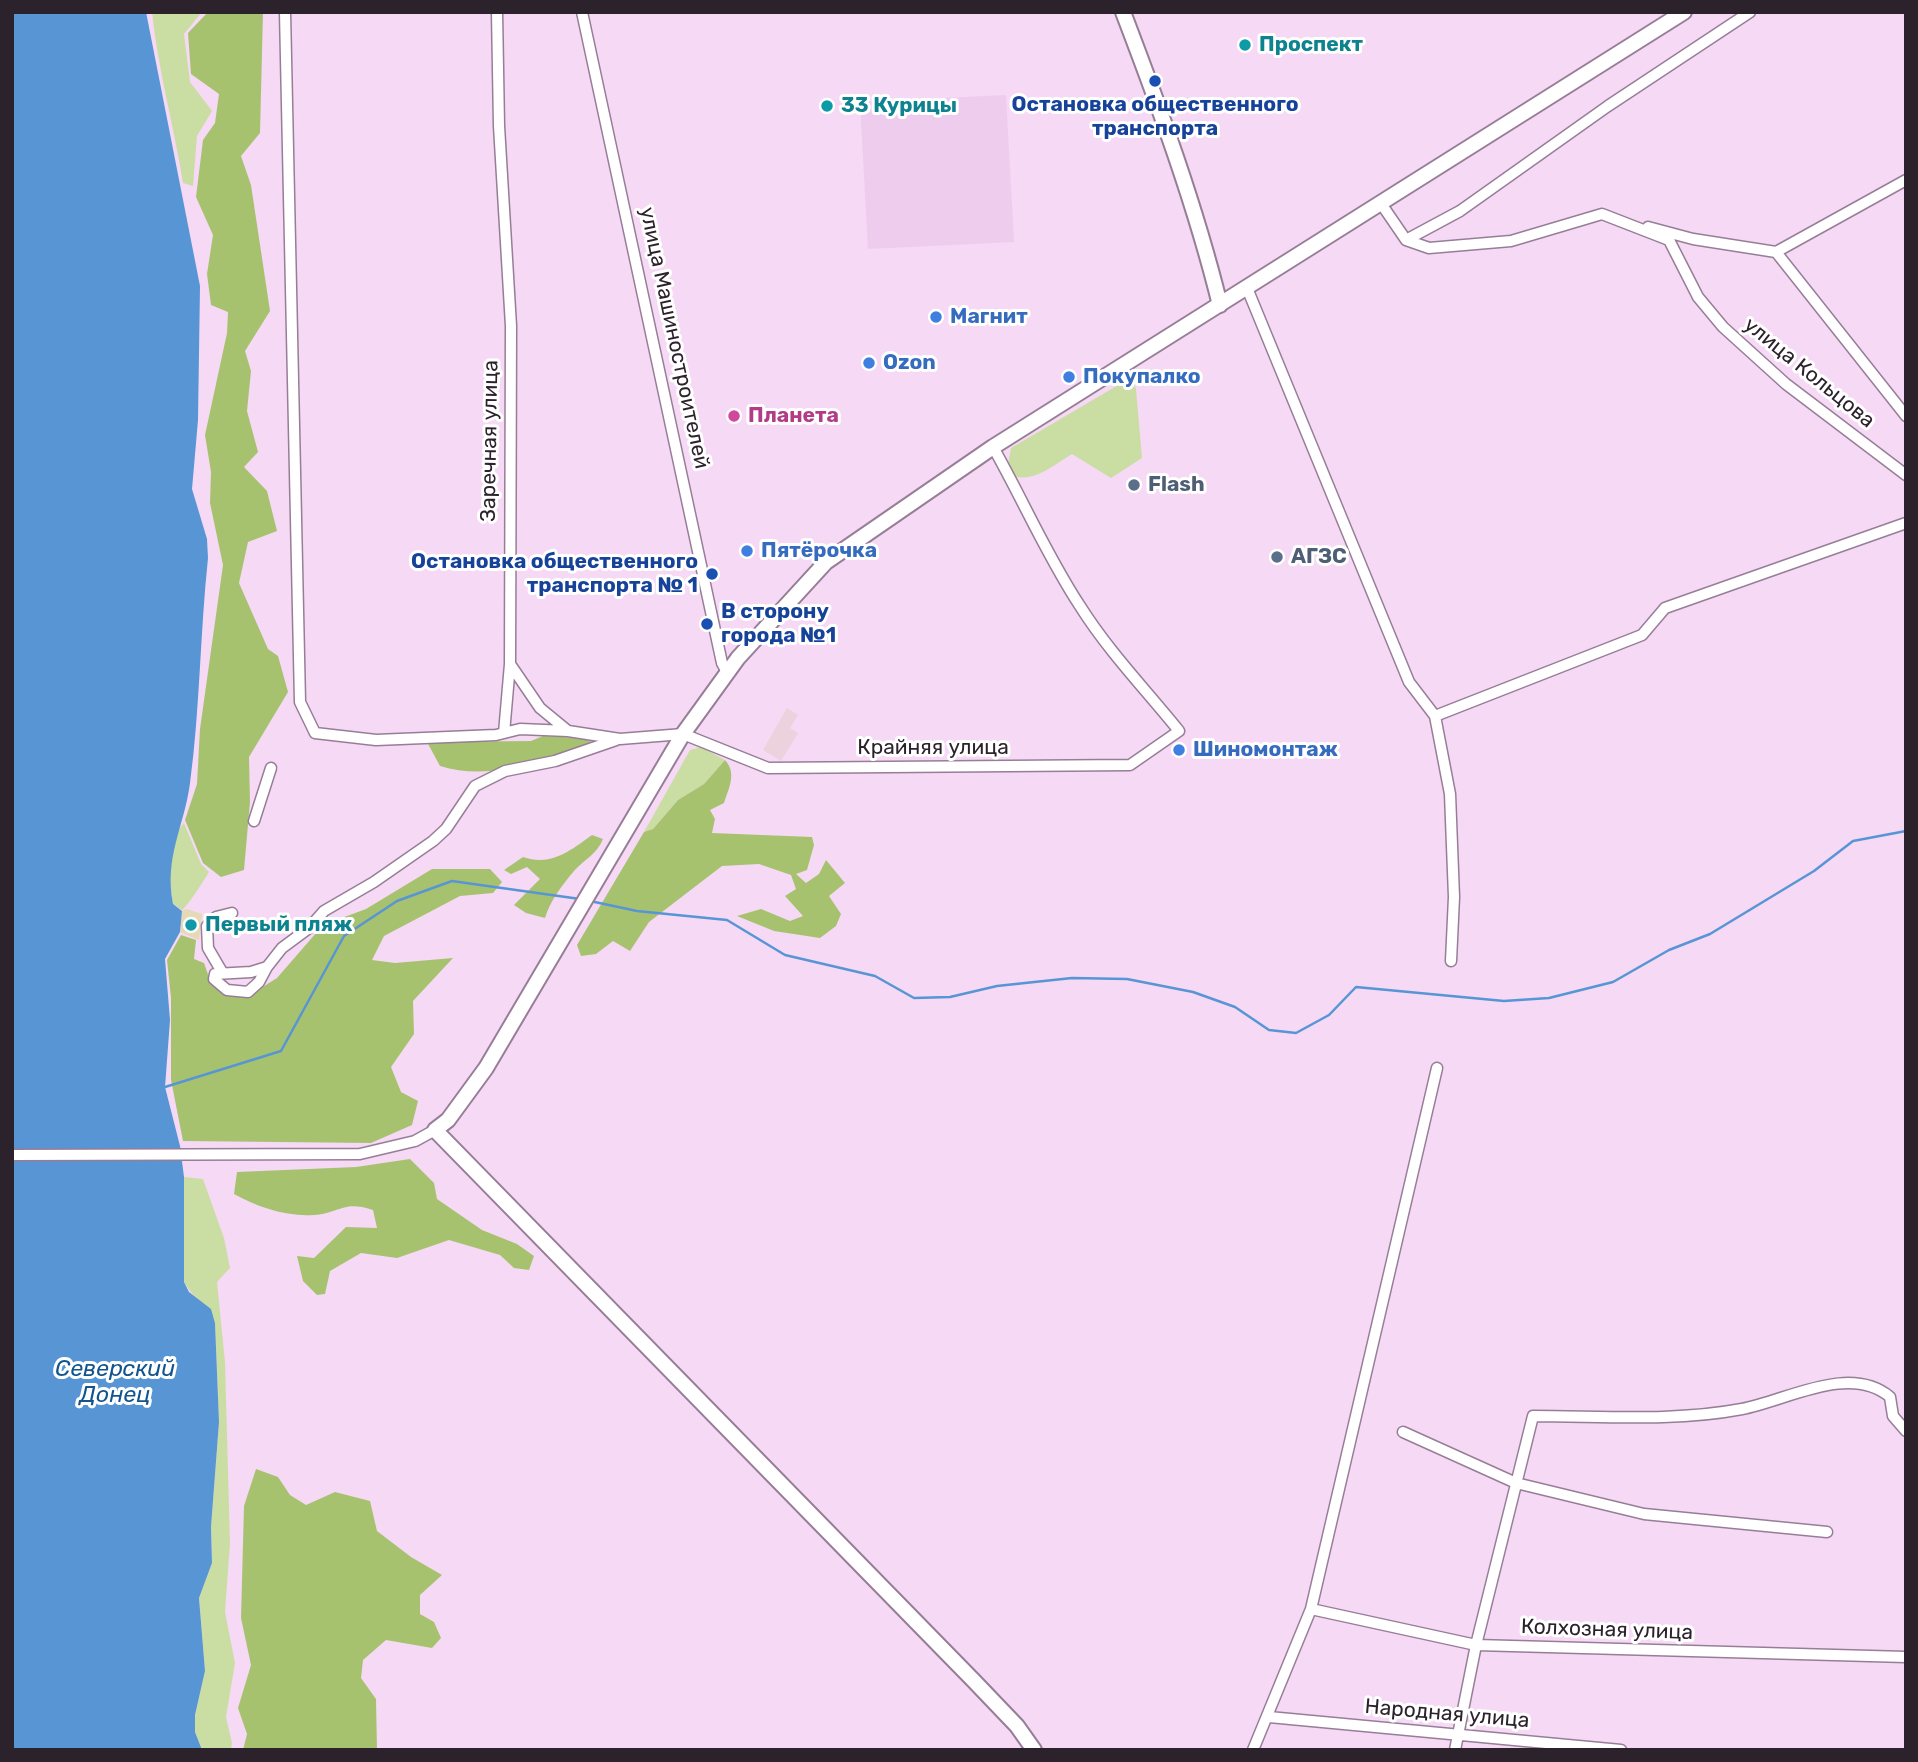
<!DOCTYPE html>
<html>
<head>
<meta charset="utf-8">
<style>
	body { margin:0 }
	#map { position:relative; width:1918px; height:1762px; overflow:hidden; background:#f6d9f5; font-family:Rubik,sans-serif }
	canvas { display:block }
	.frame { position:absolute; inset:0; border:14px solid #2c222c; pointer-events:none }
</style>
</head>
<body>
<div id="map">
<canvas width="1918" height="1762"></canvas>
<div class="frame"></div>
</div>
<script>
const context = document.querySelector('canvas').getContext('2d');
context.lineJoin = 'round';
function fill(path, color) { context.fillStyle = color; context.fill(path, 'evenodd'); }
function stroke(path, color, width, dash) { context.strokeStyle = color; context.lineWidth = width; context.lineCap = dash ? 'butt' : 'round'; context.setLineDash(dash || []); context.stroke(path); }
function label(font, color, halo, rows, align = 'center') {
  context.font = font + ' Rubik,sans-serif'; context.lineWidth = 6; context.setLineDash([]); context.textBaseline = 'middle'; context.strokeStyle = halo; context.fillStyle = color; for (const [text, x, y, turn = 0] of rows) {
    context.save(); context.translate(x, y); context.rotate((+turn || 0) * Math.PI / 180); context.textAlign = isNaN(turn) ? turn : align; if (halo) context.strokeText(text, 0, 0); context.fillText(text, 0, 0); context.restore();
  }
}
fill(new Path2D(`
	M1006,95L1014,242L868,249L860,102Z`), '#eecced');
fill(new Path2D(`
	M787,708L798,715L790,728L798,733L781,761L763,750Z`), '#ebd2dd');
fill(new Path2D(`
	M152,12H202L184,34L190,82L212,111L197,136L193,186L183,183C174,126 158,70 152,12Z
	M1132,377L1136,389L1142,458L1111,478L1072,454C1055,464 1034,483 1014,476L1008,464L1011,448Z
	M701,747L725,760L704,784L678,800L653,829L644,832L690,750Z
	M184,823L201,864L209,872C204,880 188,906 182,910L173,904C169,881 167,840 184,823Z
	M184,1177L203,1179L224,1238L230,1268L217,1282L225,1362L230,1543L225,1612L235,1663L226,1717L232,1743L231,1750H202L195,1732V1715L205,1671L199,1598L212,1563L211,1527L219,1422L215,1323C209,1304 193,1299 184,1282Z`), '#cadea3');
fill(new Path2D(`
	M208,12H263L260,133L241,156L251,185L270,311L245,351L251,371L247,411L258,452L244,467L267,491L277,531L248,542L239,583L268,649L278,656L288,692L249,757L250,802L244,870L221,877L203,863L185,820L197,784L200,729L223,565L210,503L211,472L205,435L227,333L228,312L211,305L207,274L213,235L196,197L203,140L215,123L219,94L191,74L188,33Z
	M543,736L582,738L594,743C547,760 490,782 440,766L427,742L531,741Z
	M725,760C737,773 729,788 724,803L710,810L715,819L712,833L812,837L814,845L807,870L796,874L806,883L819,874L826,860L845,883L829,896L841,914L836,926L820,938L774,931L737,916L761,909L790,921L803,916L785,896L796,889L791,875L759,864L722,866L649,922L630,951L613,941L596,954L581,956L577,945L644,832L653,829L678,800L704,784Z
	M592,835L603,839C597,854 585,859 574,871C563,884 550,901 545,918L526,913L514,905L540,879L527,867L511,874L504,870L523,857C551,867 571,850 592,835Z
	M432,869H490L502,882L493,893L460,896L384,936L372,960L395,963L453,958L413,1001L414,1034L391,1067L401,1092L418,1101L412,1125L371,1143L183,1141L171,1080V998L167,960L181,935L196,940L194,959L204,963L211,983L245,998L277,978L323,925L366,909Z
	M410,1159L434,1183L437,1199L482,1230L517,1244L534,1256L529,1270L514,1268L500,1255L449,1240L397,1258L361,1253L330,1271L325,1294L317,1295L303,1281L297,1256L314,1258L346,1227L377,1228L373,1210C343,1200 341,1213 314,1215C287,1217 257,1207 234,1194L237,1172L356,1167Z
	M256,1469L278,1477L290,1495L306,1505L335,1492L370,1501L377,1531L411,1557L442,1575L420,1595V1614L434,1622L441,1638L432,1648L386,1640L363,1660L361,1678L376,1699L377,1750H243L247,1734L238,1708L251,1665L241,1618L244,1506Z`), '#a7c26f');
fill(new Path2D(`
	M187,909L202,914L199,940L180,932L182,911Z`), '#e4dab5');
fill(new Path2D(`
	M12,12H146L200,286L198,420L192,489L207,539L208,558C200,633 200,709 190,783C184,828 164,856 173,904L182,911L180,932L165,959L170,1020L165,1087L180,1146L184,1177V1282L189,1292L211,1309L215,1323L219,1422L211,1527L212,1563L199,1598L205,1671L195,1715V1732L202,1750H12Z`), '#5895d4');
stroke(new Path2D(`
	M590,901L637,911L727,920L785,955L875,976L914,998L950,997L997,986L1072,978L1127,979L1193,992L1235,1007L1269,1030L1296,1033L1329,1015L1356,987L1504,1001L1549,998L1613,982L1669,950L1710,934L1814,871L1853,841L1906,831
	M165,1087L281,1051L344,936L397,901L452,881L580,899`), '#5895d4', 2.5);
const street = new Path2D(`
	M285,12L300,702L315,733L376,740L496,735L520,729L568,731
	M497,12L499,126L511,326L510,664L540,708L568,731L620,739L683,734L768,768L1130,765L1179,731C1146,690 1109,652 1080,606C1047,556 1023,500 993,447
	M582,12L722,663L727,672
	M1380,202L1406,240L1429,248L1511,241L1602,214L1669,240L1698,297L1723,327L1786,384L1906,475
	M1648,227L1693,239L1776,252L1906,416
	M1406,240L1460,211L1608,106L1750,12
	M1776,252L1906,180
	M1247,288L1409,682L1435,716L1450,794L1454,897L1451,961
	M1435,716L1642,635L1665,608L1906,523
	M504,733L510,664
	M254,821L271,768
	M267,967L259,982L248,992L227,990L214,979L215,974L251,972L267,967L282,948L309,928L324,911L374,882L433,841L446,829L475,786L505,771L555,761L616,740
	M222,972L208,948L207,926L216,917L232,913
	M12,1155L360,1154L415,1141L435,1130
	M1403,1432L1516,1483L1644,1514L1827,1532
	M1311,1609L1476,1645L1906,1657
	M1269,1717L1621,1750
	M1253,1750L1311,1609L1437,1068
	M1455,1750L1476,1645L1533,1416C1603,1416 1673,1422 1742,1409C1786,1401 1849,1363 1890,1397L1893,1416L1906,1431`);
const secondary = new Path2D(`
	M1123,12C1160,109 1195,204 1220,305
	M1034,1750L1017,1726L974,1681L435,1130L448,1120L486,1068L683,734L738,658L826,562L993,447L1684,12`);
stroke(street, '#977e97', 13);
stroke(secondary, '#977e97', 18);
stroke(street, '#fff', 10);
stroke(secondary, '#fff', 14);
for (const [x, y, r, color] of [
	[1245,45,7,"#0f9aa8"],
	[1155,81,7,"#1a4fb4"],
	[827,106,7,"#0f9aa8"],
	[936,317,7,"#3f7fe0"],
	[869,363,7,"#3f7fe0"],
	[1069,377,7,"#3f7fe0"],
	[734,416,7,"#d1479c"],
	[1134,485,7,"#5c6f8a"],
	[747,551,7,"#3f7fe0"],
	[1277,557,7,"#5c6f8a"],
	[712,574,7,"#1a4fb4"],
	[707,624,7,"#1a4fb4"],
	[1179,750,7,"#3f7fe0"],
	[191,925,7,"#0f9aa8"]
]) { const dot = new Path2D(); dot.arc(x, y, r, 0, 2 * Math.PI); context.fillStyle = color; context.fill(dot); stroke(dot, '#fff', 2.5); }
label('bold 21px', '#0d838f', '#fff', [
	["Проспект",1259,45],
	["33 Курицы",841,106],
	["Первый пляж",205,925]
], 'left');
label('bold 21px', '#164399', '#fff', [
	["Остановка общественного",1155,105],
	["транспорта",1155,129],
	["Остановка общественного",698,562,"right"],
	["транспорта № 1",698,586,"right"],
	["В сторону",721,612,"left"],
	["города №1",721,636,"left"]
]);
label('bold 21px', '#366cbe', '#fff', [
	["Магнит",950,317],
	["Ozon",883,363],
	["Покупалко",1083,377],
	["Пятёрочка",761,551],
	["Шиномонтаж",1193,750]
], 'left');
label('21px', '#2c222c', '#fff', [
	["улица Машиностроителей",674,338,78],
	["улица Кольцова",1809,373,39],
	["Заречная улица",490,441,-89],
	["Крайняя улица",933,748],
	["Колхозная улица",1607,1630,2],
	["Народная улица",1447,1714,5]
]);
label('bold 21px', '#b23c85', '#fff', [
	["Планета",748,416]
], 'left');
label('bold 21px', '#4e5e75', '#fff', [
	["Flash",1148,485],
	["АГЗС",1291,557]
], 'left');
label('italic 23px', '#11548e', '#fff', [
	["Северский",115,1369],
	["Донец",115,1395]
]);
</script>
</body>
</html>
